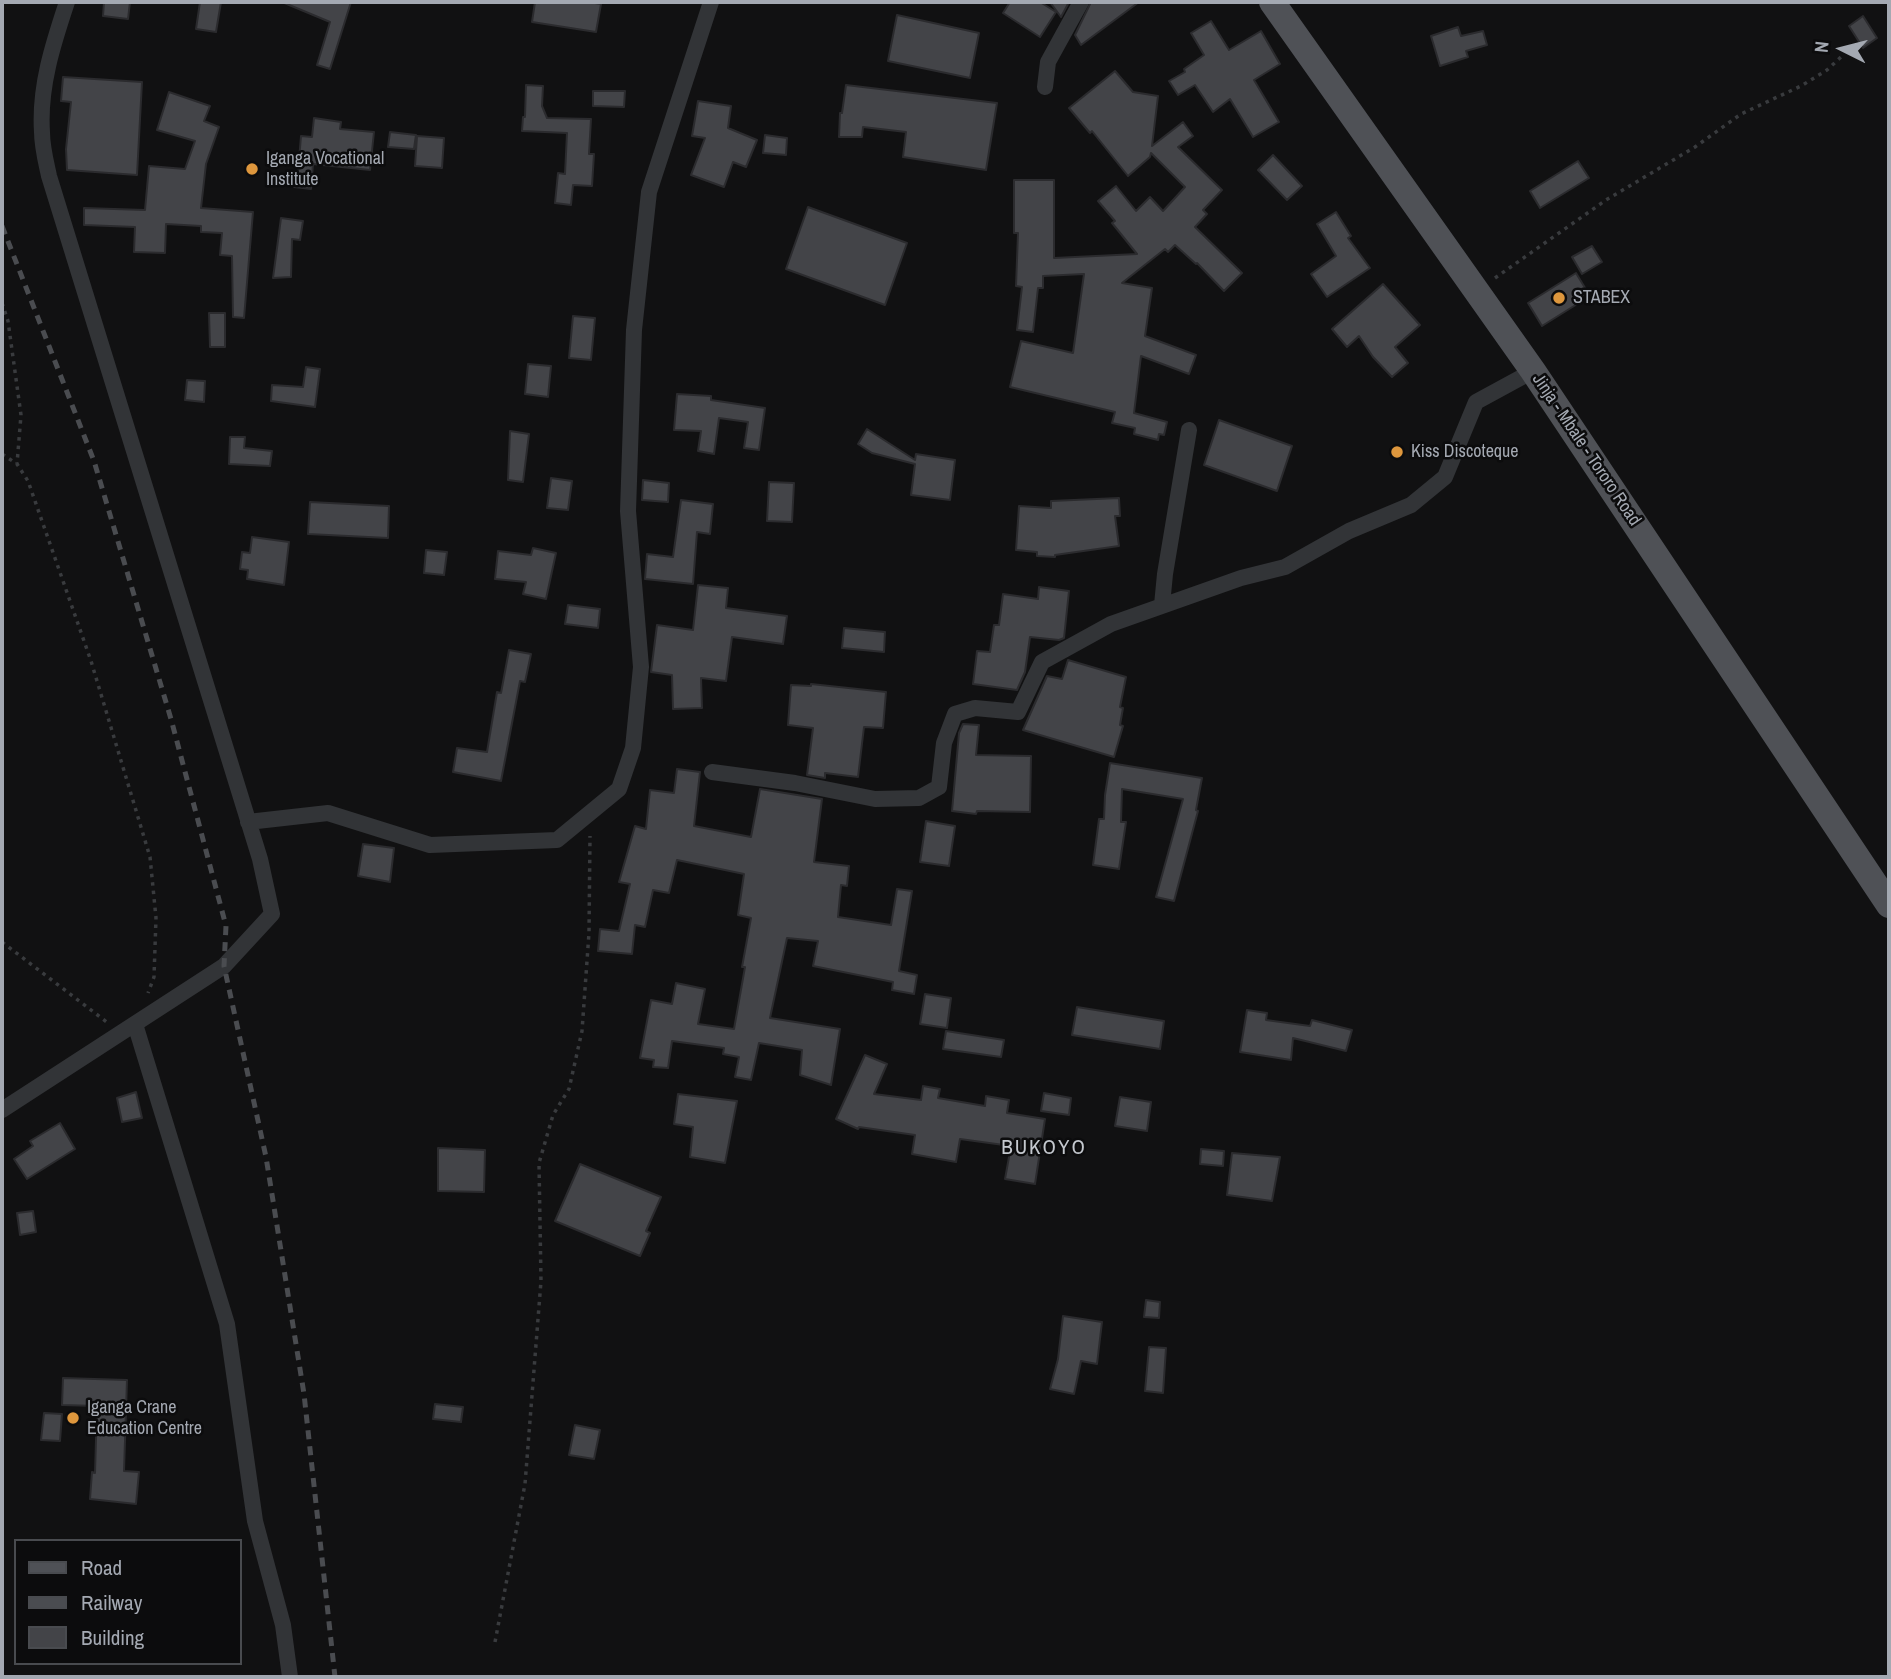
<!DOCTYPE html>
<html>
<head>
<meta charset="utf-8">
<style>
	body { margin:0 }
	#map { position:relative; width:1891px; height:1679px; overflow:hidden; background:#111112; font-family:"Archivo Narrow",sans-serif }
	canvas { display:block }
	.frame { position:absolute; inset:0; border:4px solid #a4a9b2; pointer-events:none }
	.legend { position:absolute; left:14px; top:1539px; width:228px; height:126px; box-sizing:border-box; background:#0c0c0d; border:2px solid #494b4f; margin:0; padding:9px 12px; list-style:none; font-size:21px; color:#a4a9b2 }
	.legend li { display:flex; align-items:center; gap:14px; height:35px }
	.legend b { width:35px; border:2px solid #494b4f }
	.north { position:absolute; left:1807px; top:14px; width:70px; height:70px; -webkit-text-stroke:5px #0c0c0d; paint-order:stroke; rotate:276deg; font-size:19px; font-weight:700; line-height:28px; text-align:center; color:#a4a9b2 }
	.north::after { content:''; display:block; margin:auto; width:24px; height:32px; background:#a4a9b2; clip-path:polygon(50% 0,100% 100%,50% 72%,0 100%) }
</style>
</head>
<body>
<div id="map">
<canvas width="1891" height="1679"></canvas>
<div class="frame"></div>
<ul class="legend">
<li><b style="height:9px;background:#4f5156"></b>Road</li>
<li><b style="height:9px;background:#4a4c50"></b>Railway</li>
<li><b style="height:19px;background:#434448"></b>Building</li>
</ul>
<div class="north">N</div>
</div>
<script>
const context = document.querySelector('canvas').getContext('2d');
context.lineJoin = 'round';
function fill(path, color) { context.fillStyle = color; context.fill(path, 'evenodd'); }
function stroke(path, color, width, dash) { context.strokeStyle = color; context.lineWidth = width; context.lineCap = dash ? 'butt' : 'round'; context.setLineDash(dash || []); context.stroke(path); }
function label(font, color, halo, rows, align = 'center') {
  context.font = font + ' "Archivo Narrow",sans-serif'; context.lineWidth = 5; context.setLineDash([]); context.textBaseline = 'middle'; context.strokeStyle = halo; context.fillStyle = color; for (const [text, x, y, turn = 0] of rows) {
    context.save(); context.translate(x, y); context.rotate((+turn || 0) * Math.PI / 180); context.textAlign = isNaN(turn) ? turn : align; if (halo) context.strokeText(text, 0, 0); context.fillText(text, 0, 0); context.restore();
  }
}
const building = new Path2D(`
	M104,2H130L128,19L103,16Z
	M200,2H221L216,32L196,29Z
	M282,2H351L330,69L317,65L330,22Z
	M535,2H589L601,4L596,32L532,22Z
	M1010,2H1040L1056,12L1040,37L1003,13Z
	M1050,2H1069L1061,17Z
	M1091,2H1139L1081,45L1075,35Z
	M897,15L979,33L970,78L888,61Z
	M1863,16L1877,38L1863,48L1849,26Z
	M1211,21L1229,50L1261,31L1280,64L1254,80L1279,122L1253,137L1230,99L1213,112L1195,85L1178,95L1169,81L1185,72L1184,69L1204,55L1191,33Z
	M1458,27L1461,36L1483,31L1487,45L1466,51L1468,57L1440,66L1431,36Z
	M1115,71L1133,92L1158,96L1152,146L1183,122L1193,136L1178,147L1222,190L1203,210L1207,214L1195,227L1242,273L1224,291L1197,263L1196,264L1175,245L1168,252L1165,249L1122,283L1152,288L1145,336L1196,355L1189,374L1141,356L1134,413L1167,422L1164,435L1159,434L1158,440L1134,434L1135,428L1112,423L1115,412L1010,387L1021,341L1073,353L1084,274L1043,276V288H1038L1033,332L1017,330L1022,287L1016,286L1018,233H1014V180H1054V258L1137,254L1112,223L1115,221L1098,201L1116,186L1136,211L1150,197L1163,211L1185,187L1151,153L1150,157L1128,176L1092,131L1090,133L1069,108Z
	M63,77L142,82L137,175L67,170L66,149L71,102L61,101Z
	M526,85L543,86L542,106L547,118L591,119L589,154H594L592,186L573,185L571,205L555,203L558,173L565,174L567,133L522,131L523,117H525Z
	M846,85L997,103L986,170L903,157L906,132L863,127L862,137H839L840,113H842Z
	M593,91H625L624,107L593,106Z
	M169,92L210,106L204,121L219,127L206,164L201,208L253,212L244,318L233,317L232,256L220,255L222,233L201,232V226L166,224L165,253L134,252L135,227L84,225V208L145,210L149,166L185,169L195,141L157,130Z
	M698,101L731,106L728,128L757,140L746,167L733,162L724,187L691,175L705,138L692,136Z
	M314,118L341,122L340,129L374,132L370,170L313,164L311,189L294,187L295,172H298L301,136L312,137Z
	M390,132L416,135L414,149L388,147Z
	M765,135L787,138L786,155L763,153Z
	M417,136L444,138L442,168L415,166Z
	M1273,155L1302,186L1287,200L1258,170Z
	M1578,161L1589,178L1540,208L1530,191Z
	M808,207L907,243L885,305L786,269Z
	M1336,212L1351,236L1348,238L1370,268L1327,297L1311,274L1336,256L1317,224Z
	M281,218L303,221L300,240L292,239L291,277L273,278Z
	M1592,246L1602,262L1582,274L1572,257Z
	M1576,273L1590,296L1542,326L1528,303Z
	M1383,284L1420,325L1395,347L1408,363L1392,377L1373,357L1359,336L1347,347L1332,329Z
	M209,313H225V347H210Z
	M573,316L595,318L591,360L569,358Z
	M528,364L551,366L548,397L525,394Z
	M306,367L320,369L315,407L271,401L272,385L303,387Z
	M187,380L205,381L204,402L185,400Z
	M677,394L711,396V400L765,408L759,450L744,448L748,422L719,418L714,454L698,451L701,431L674,430Z
	M1219,420L1292,446L1277,491L1204,465Z
	M867,429L915,460L916,454L955,460L950,500L911,495L915,464L872,453L858,444Z
	M510,431L529,434L523,482L508,480Z
	M230,437H245L244,448L272,451L270,466L229,464Z
	M551,478L572,481L568,510L547,508Z
	M643,480L669,483L668,502L642,500Z
	M769,482L794,483L792,522L767,521Z
	M1119,498L1120,516H1115L1119,546L1055,555V557L1037,556V552L1016,550L1019,506L1051,508V501Z
	M681,500L713,504L710,534L697,532L693,584L645,579L647,554L673,557Z
	M310,502L389,506L388,538L308,534Z
	M252,537L289,542L284,585L247,579L248,570L240,569L242,552L250,553Z
	M533,548L556,553L546,599L523,594L526,582L495,579L498,551L531,555Z
	M426,550L447,552L444,575L424,573Z
	M698,585L728,588L726,608L787,616L783,644L732,637L726,681L701,678L702,708L673,709L672,675L651,672L657,625L693,630Z
	M1039,587L1069,591L1064,638L1059,640L1030,637L1025,672L1017,690L973,684L977,651L990,652L994,625H999L1003,594L1038,599Z
	M568,605L600,609L598,628L565,624Z
	M844,628L885,632L884,652L842,648Z
	M509,650L531,654L525,682L520,681L501,781L453,772L457,748L487,752L497,692L501,693Z
	M1068,660L1126,677L1120,707L1123,708L1120,725L1123,726L1114,757L1023,730L1047,676L1062,679Z
	M811,684L886,692L883,728L864,727L858,777L825,773V778L807,775L813,728L788,725L791,685L811,686Z
	M963,724L979,725L976,755L1031,756L1030,812L977,811L976,814L952,811L959,733Z
	M1110,763L1202,778L1196,810L1198,811L1174,901L1156,897L1183,799L1122,789L1121,822H1126L1119,869L1093,865L1099,819H1104L1105,795Z
	M677,769L700,772L694,826L751,837L760,789L822,799L814,862L849,866L847,886L841,885L838,917L891,925L897,889L912,891L899,971L917,975L914,994L892,990L893,982L813,966L818,941L787,938L770,1018L840,1029L831,1085L800,1075L802,1050L759,1043L751,1080L735,1077L739,1057L723,1054L724,1048L672,1041L668,1068L653,1067L654,1060L640,1058L651,1000L672,1004L676,983L705,989L698,1024L734,1029L745,967H742L751,918L738,915L744,874L677,860L669,893L653,890L645,927L635,925L632,954L598,951L600,929L619,931L630,884L619,882L635,826L646,829L650,790L674,793Z
	M926,821L955,826L949,866L920,862Z
	M363,844L394,848L390,882L358,876Z
	M925,994L951,998L947,1028L920,1024Z
	M1077,1007L1164,1021L1160,1049L1072,1035Z
	M1247,1010L1267,1013L1266,1020L1310,1026L1312,1020L1352,1030L1346,1051L1293,1038L1291,1060L1240,1052Z
	M946,1031L1004,1040L1001,1057L943,1049Z
	M865,1055L887,1064L874,1094L921,1100L923,1086L940,1089L938,1098L985,1106L986,1096L1009,1100L1007,1113L1045,1119L1035,1184L1005,1179L1011,1146L960,1139L956,1162L912,1154L915,1135L859,1127L858,1129L836,1119Z
	M136,1092L142,1118L122,1122L117,1098Z
	M1044,1093L1071,1098L1069,1115L1041,1111Z
	M678,1094L737,1101L725,1163L690,1157L693,1127L674,1124Z
	M1120,1097L1151,1102L1147,1131L1115,1126Z
	M60,1123L75,1149L27,1179L14,1159L33,1146L30,1141Z
	M438,1148L485,1150L484,1192L438,1191Z
	M1201,1149L1224,1151L1223,1166L1200,1164Z
	M1232,1153L1280,1157L1272,1201L1227,1195Z
	M580,1164L661,1197L646,1231L650,1233L640,1256L555,1221Z
	M33,1211L36,1232L20,1235L17,1213Z
	M1146,1300L1160,1302L1159,1318L1144,1317Z
	M1063,1316L1102,1322L1097,1364L1081,1361L1074,1394L1050,1389L1058,1359Z
	M1149,1347L1166,1348L1163,1393L1145,1391Z
	M63,1378L127,1380L124,1471L139,1472L136,1504L90,1499L92,1472L95,1473L97,1406L62,1405Z
	M435,1404L463,1407L461,1422L433,1419Z
	M44,1413L62,1414L60,1441L41,1440Z
	M575,1425L600,1430L594,1459L569,1455Z`);
fill(building, '#434448');
stroke(building, '#2b2b2e', 2);
stroke(new Path2D(`
	M1495,278L1606,200L1695,147L1741,114L1801,86L1827,70L1841,57
	M2,303L8,321L21,415L17,464
	M2,454L17,464L28,481L91,661L150,857L156,918L154,977L148,993
	M2,942L108,1023
	M495,1642L525,1484L541,1281L539,1163L553,1115L569,1089L582,1031L589,933L590,836`), '#393b3e', 3.5, [3.5, 5]);
stroke(new Path2D(`
	M1045,87L1048,62L1081,2
	M1162,605L1165,574L1189,430
	M712,772L795,783L875,799L919,798L939,787L944,743L955,714L975,708L1018,712L1042,662L1111,624L1241,578L1285,567L1349,531L1411,505L1445,477L1476,402L1533,371
	M248,822L328,813L430,845L557,840L619,789L633,748L641,667L628,511L634,330L649,192L711,2
	M135,1024L227,1324L255,1521L283,1625L290,1677
	M2,1110L224,966L272,914L260,859L49,176C46,162 42,147 42,132C39,87 53,44 67,2`), '#323437', 16);
stroke(new Path2D(`
	M1272,2L1533,371L1889,905`), '#4f5156', 26);
stroke(new Path2D(`
	M2,226L94,461L171,719L226,926L224,966L266,1157L304,1394L335,1677`), '#4a4c50', 5, [9, 7]);
for (const [x, y, r, color] of [
	[252,169,7,"#de973d"],
	[1559,298,7,"#de973d"],
	[1397,452,7,"#de973d"],
	[73,1418,7,"#de973d"]
]) { const dot = new Path2D(); dot.arc(x, y, r, 0, 2 * Math.PI); context.fillStyle = color; context.fill(dot); stroke(dot, '#0c0c0d', 2.5); }
label('18px', '#a4a9b2', '#0c0c0d', [
	["Iganga Vocational",266,159],
	["Institute",266,180],
	["STABEX",1573,298],
	["Kiss Discoteque",1411,452],
	["Iganga Crane",87,1408],
	["Education Centre",87,1429]
], 'left');
label('18px', '#a4a9b2', '#0c0c0d', [
	["Jinja - Mbale - Tororo Road",1586,450,56]
]);
context.letterSpacing = '2px';
label('21px', '#c4c8ce', '#0c0c0d', [
	["BUKOYO",1044,1148]
]);
context.letterSpacing = '0px';
</script>
</body>
</html>
